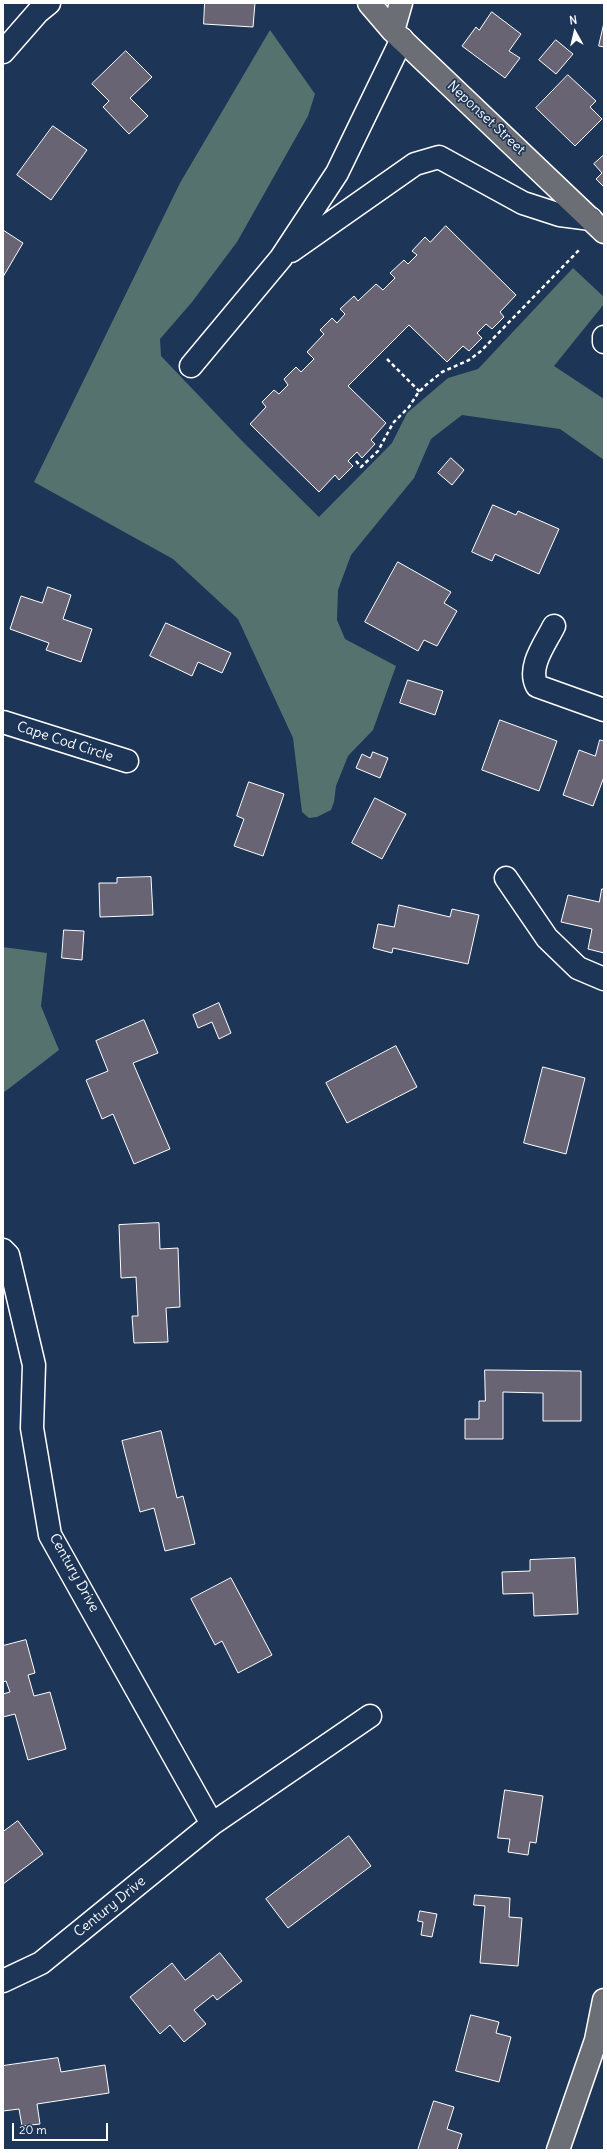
<!DOCTYPE html>
<html>
<head>
<meta charset="utf-8">
<style>
	body { margin:0 }
	#map { position:relative; width:607px; height:2153px; overflow:hidden; background:#1d3557; font-family:Delius,sans-serif }
	canvas { display:block }
	.frame { position:absolute; inset:0; border:4px solid #fff; pointer-events:none }
	.north { position:absolute; left:555px; top:12px; width:40px; height:40px; -webkit-text-stroke:3px #1d3557; paint-order:stroke; rotate:352deg; font-size:11px; font-weight:700; line-height:16px; text-align:center; color:#fff }
	.north::after { content:''; display:block; margin:auto; width:14px; height:18px; background:#fff; clip-path:polygon(50% 0,100% 100%,50% 72%,0 100%) }
	.scale { position:absolute; left:12px; top:2123px; width:96px; height:18px; box-sizing:border-box; border:2px solid #fff; border-top:0; padding-left:5px; font-size:12px; line-height:14px; white-space:nowrap; color:#fff; -webkit-text-stroke:3px #1d3557; paint-order:stroke }
</style>
</head>
<body>
<div id="map">
<canvas width="607" height="2153"></canvas>
<div class="frame"></div>
<div class="north">N</div>
<div class="scale">20 m</div>
</div>
<script>
const context = document.querySelector('canvas').getContext('2d');
context.lineJoin = 'round';
function fill(path, color) { context.fillStyle = color; context.fill(path, 'evenodd'); }
function stroke(path, color, width, dash) { context.strokeStyle = color; context.lineWidth = width; context.lineCap = dash ? 'butt' : 'round'; context.setLineDash(dash || []); context.stroke(path); }
function label(font, color, halo, rows, align = 'center') {
  context.font = font + ' Delius,sans-serif'; context.lineWidth = 3.5; context.setLineDash([]); context.textBaseline = 'middle'; context.strokeStyle = halo; context.fillStyle = color; for (const [text, x, y, turn = 0] of rows) {
    context.save(); context.translate(x, y); context.rotate((+turn || 0) * Math.PI / 180); context.textAlign = isNaN(turn) ? turn : align; if (halo) context.strokeText(text, 0, 0); context.fillText(text, 0, 0); context.restore();
  }
}
fill(new Path2D(`
	M270,30L315,94L308,116L237,242L192,302L160,339L161,356L245,444L319,517L392,443L407,413L448,378L478,369L573,268L604,297V304L554,366L604,399V460L560,429L462,415L431,439L414,478L351,555L338,590L337,620L345,639L396,666L373,730L348,756L336,786L334,802L331,810L317,817L309,818L302,812L293,738L238,619L173,559L34,482L180,183Z
	M3,947L47,953L41,1006L59,1050L3,1093Z`), '#56726f');
const building = new Path2D(`
	M205,3H255L253,27L204,24Z
	M492,12L521,34L509,51L520,58L505,78L462,46L476,27L479,30Z
	M604,23V47L599,46Z
	M556,40L573,54L556,74L539,60Z
	M126,51L152,77L130,98L148,116L129,134L103,107L109,101L92,84Z
	M568,75L596,101L590,107L602,119L575,146L536,108Z
	M53,126L87,150L51,200L17,175Z
	M604,155V187L596,179L602,173L594,164Z
	M446,226L516,295L500,312L504,317L492,329L486,324L477,333L482,338L469,351L463,346L447,362L409,325L348,386L386,423L371,440L375,444L362,458L357,452L348,461L353,466L339,480L335,475L319,492L250,424L266,407L262,402L274,390L279,394L288,385L284,379L296,367L301,372L314,359L307,352L324,334L320,330L332,318L337,323L345,314L340,309L354,296L358,301L376,284L383,290L395,278L390,273L404,260L408,264L417,255L412,251L425,237L430,242Z
	M3,230L23,243L3,277Z
	M451,458L464,470L452,485L438,473Z
	M493,505L516,515L518,511L559,529L539,574L495,554L492,561L472,552Z
	M398,562L451,592L444,603L457,611L437,646L424,640L418,651L365,622Z
	M48,587L71,595L63,619L92,629L81,662L46,650L49,643L10,629L21,596L42,603Z
	M166,623L231,653L222,673L198,662L192,676L150,656Z
	M408,680L443,691L435,715L400,703Z
	M500,720L557,741L539,791L482,770Z
	M600,740L604,741V777L593,806L563,795L579,750L595,756Z
	M373,752L388,758L380,778L356,768L362,754L370,758Z
	M249,782L284,794L263,856L234,846L244,819L237,816Z
	M375,798L406,814L382,859L352,843Z
	M151,877L153,915L100,917L99,883H117V878Z
	M602,889H604V953L588,949L592,929L561,922L568,895L599,902Z
	M399,905L450,917L452,909L479,915L468,964L393,948L392,953L373,948L378,924L394,927Z
	M64,930L84,931L82,960L62,958Z
	M219,1003L231,1033L219,1039L212,1022L198,1028L193,1015Z
	M144,1020L158,1053L133,1063L170,1149L134,1164L113,1114L102,1119L86,1080L108,1071L96,1041Z
	M396,1046L417,1087L347,1123L326,1083Z
	M543,1067L585,1078L566,1154L524,1143Z
	M159,1223L160,1249L178,1248L180,1307L166,1308L168,1342L134,1343L132,1316H138L136,1277L121,1278L119,1225Z
	M485,1370L581,1371V1421H543V1393L503,1392V1439H465V1419H479V1401H485Z
	M161,1431L177,1498L183,1496L195,1544L165,1551L154,1508L140,1512L122,1441Z
	M575,1558L578,1614L534,1616L533,1593L503,1594L502,1572L530,1571V1560Z
	M231,1578L272,1655L238,1673L222,1641L215,1645L191,1599Z
	M26,1640L35,1673L28,1675L34,1696L50,1692L66,1749L28,1760L15,1714L3,1717V1694L10,1692L6,1681L3,1682V1646Z
	M505,1790L543,1796L536,1843L530,1842L528,1855L508,1852L510,1839L498,1838Z
	M18,1821L43,1854L3,1884V1832Z
	M349,1836L371,1866L288,1928L266,1899Z
	M475,1895L510,1898L509,1917L522,1918L518,1966L480,1963L485,1906L474,1905Z
	M420,1911L437,1914L432,1937L421,1935L423,1922L418,1921Z
	M220,1953L242,1981L217,2000L213,1995L194,2010L206,2024L184,2042L170,2025L160,2034L130,1997L172,1963L185,1980Z
	M471,2015L499,2022L496,2033L511,2037L499,2082L456,2071Z
	M58,2058L61,2072L105,2065L109,2093L37,2104L40,2124L22,2126L19,2109L3,2111V2066Z
	M434,2101L454,2107L447,2129L462,2134L457,2150H418Z`);
fill(building, '#686474');
stroke(building, '#fff', 1);
const minor = new Path2D(`
	M3,52L38,12L49,3
	M291,251L415,164L439,157L523,203L560,215L591,219
	M604,337V342
	M191,366L281,258L337,173L402,39
	M554,626C545,644 527,667 537,686L604,710
	M3,722L127,761
	M506,878L547,938L578,968L604,979
	M3,1250L8,1255L34,1365L32,1428L50,1535L212,1824L41,1963L3,1981
	M212,1824L370,1716`);
const major = new Path2D(`
	M369,3L393,31L604,232
	M393,31L401,3
	M558,2150L596,2040L604,2000`);
stroke(minor, '#fff', 25);
stroke(major, '#fff', 25);
stroke(new Path2D(`
	M387,359L420,392
	M356,461L361,467L378,451L393,423L409,407L418,393L426,385L442,372L469,360L481,351L580,249`), '#fff', 2.5, [4, 3]);
stroke(minor, '#1d3557', 22);
stroke(major, '#6b6f75', 22);
label('14px', '#fff', '#1d3557', [
	["Neponset Street",486,118,43],
	["Cape Cod Circle",65,742,18],
	["Century Drive",74,1573,61],
	["Century Drive",110,1907,-39]
]);
</script>
</body>
</html>
